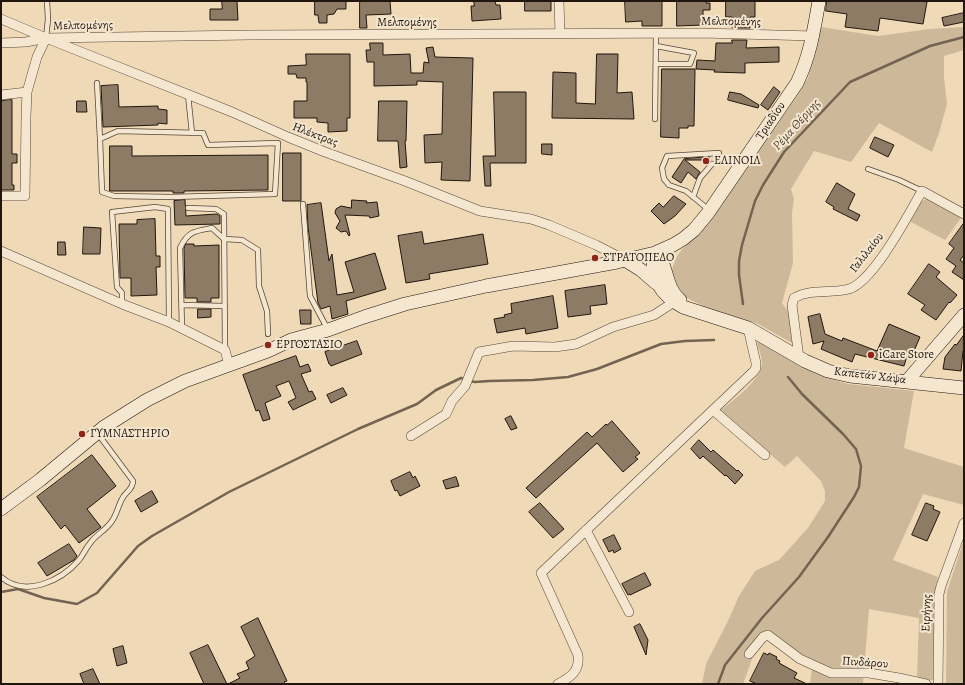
<!DOCTYPE html>
<html>
<head>
<meta charset="utf-8">
<style>
	body { margin:0 }
	#map { position:relative; width:965px; height:685px; overflow:hidden; background:#f0d9b6; font-family:Alegreya,serif }
	canvas { display:block }
	.frame { position:absolute; inset:0; border:2px solid #21160e; pointer-events:none }
</style>
</head>
<body>
<div id="map">
<canvas width="965" height="685"></canvas>
<div class="frame"></div>
</div>
<script>
const context = document.querySelector('canvas').getContext('2d');
context.lineJoin = 'round';
function fill(path, color) { context.fillStyle = color; context.fill(path, 'evenodd'); }
function stroke(path, color, width, dash) { context.strokeStyle = color; context.lineWidth = width; context.lineCap = dash ? 'butt' : 'round'; context.setLineDash(dash || []); context.stroke(path); }
function label(font, color, halo, rows, align = 'center') {
  context.font = font + ' Alegreya,serif'; context.lineWidth = 4; context.setLineDash([]); context.textBaseline = 'middle'; context.strokeStyle = halo; context.fillStyle = color; for (const [text, x, y, turn = 0] of rows) {
    context.save(); context.translate(x, y); context.rotate((+turn || 0) * Math.PI / 180); context.textAlign = isNaN(turn) ? turn : align; if (halo) context.strokeText(text, 0, 0); context.fillText(text, 0, 0); context.restore();
  }
}
fill(new Path2D(`
	M821,27L878,36L930,29L964,27V50L944,56V77L947,104L939,133L932,152L879,123L851,162L814,151L791,189L794,199L792,213L793,263L782,303L789,313L792,343L758,324L707,308L689,299L677,289L671,272L676,258L682,249L709,223L800,92L808,78Z
	M927,199L939,203L961,218L945,240L907,220C912,212 916,201 927,199Z
	M758,341L806,369L824,377L848,384L914,391L904,448L964,467V505L923,494L893,560L938,577L935,591L933,680C927,681 922,679 917,676L919,618L869,609L863,684H810L813,660L802,655L767,631L747,655L752,659L743,684H702L706,664L728,621L739,596L755,571L779,560L808,528L825,501V491L821,481L797,456L785,467L720,411C733,400 762,380 762,362C762,356 759,350 757,344Z
	M964,539V684H946L947,592Z`), '#cdb899');
stroke(new Path2D(`
	M743,304L739,275V261L742,245L755,201L763,185L784,152L850,82L930,46L964,37
	M470,381L475,382L489,381L533,380L568,377L597,369L661,344L685,341L714,340
	M1,592L18,589L44,598L77,604L97,593L138,546L152,536L229,492L358,429L417,404L436,390L461,378L465,379
	M718,684L725,665L762,618L799,577L828,537L854,497L859,487L861,466L856,449L843,434L802,394L788,377`), '#736351', 2.5);
const building = new Path2D(`
	M222,1H237L238,20H210V9H222Z
	M315,1H346V9H337L334,14L327,15V23H319L318,15H315Z
	M360,1H390L391,14L366,15L367,28H360Z
	M474,1H495L496,5H500L501,19L472,21L471,6H474Z
	M525,1H551V11H525Z
	M625,1H662V26H642V21L626,22Z
	M677,1H706V3H710V10H703V25L677,26Z
	M726,1H755V17H750V28H732V17H726Z
	M827,1H922L927,2L923,24L880,18L878,31L845,27L847,14L826,11Z
	M964,13V22L944,26L942,18Z
	M732,40H747L746,48L779,47V62L745,63V73L714,72L715,70L696,69L697,60L715,61L716,43H732Z
	M370,43H383V55L410,54L411,73H423L424,62L429,63L426,48L433,47L435,57L473,58L470,181L441,180L442,162L425,163L424,135L442,134L443,82L417,81V85L374,86V62H367L366,50H370Z
	M306,54H350V118H347V131L328,132V123L317,122V118H294V101H307V82H306V78H297L296,74H288V66L306,65Z
	M597,54H618L617,93L632,92L634,119L552,118L553,72L576,73V103L595,104Z
	M662,69H695L694,126H688V128H679V138L661,137Z
	M118,85L119,107L158,106V109L167,110V124L158,123V125L103,127L101,86Z
	M774,87L780,92L768,110L761,105Z
	M494,92H526V163H490L491,186H485L483,156H495Z
	M730,92L741,94L759,105L758,108L728,100Z
	M12,100V154H17V163H12V185H14V190H1V101Z
	M77,101H86L87,112H77Z
	M379,101H407L406,141H405L407,167L400,168L398,141H378Z
	M875,137L894,145L888,157L870,148Z
	M542,144H552V155L542,154Z
	M110,146H132V156L268,155V190L184,191V193H173V191H110Z
	M283,153H301V201H283Z
	M709,157V160H685L700,172L696,179L688,172L681,183L672,177L684,159Z
	M837,183L855,194L848,209L860,215L857,221L833,209L834,207L826,202Z
	M674,196L686,204L675,216L664,224L651,211L659,203L663,207Z
	M185,200L186,216L217,214L220,216V224L175,225L174,201Z
	M352,200L367,201L366,203L377,202L379,216L370,218L369,216L345,215L350,235L349,236L346,231L341,232L336,228L340,221L335,213L336,209L341,206L351,208Z
	M321,203L329,261L332,254L337,295L354,292L345,262L375,253L386,289L346,301L348,314L332,319L330,306L321,309L318,303L308,227L307,205Z
	M155,219L156,256H160V267H156L157,295L131,296V278H120L119,224H137V220Z
	M964,223V255L960,260L964,263V280L952,272L956,266L946,259L954,248L949,244Z
	M84,227L101,228L100,254H83Z
	M422,232L424,244L483,234L488,264L429,274L430,279L406,283L398,236Z
	M58,242H65L66,255H58Z
	M186,244H194V246L219,245V298H211V302H197V298H185L184,249Z
	M929,264L940,272L936,277L957,295L950,303L949,302L936,320L921,310L925,305L908,294Z
	M605,285L607,304L590,306L591,314L568,317L565,291Z
	M553,296L558,328L526,334L525,328L497,333L494,319L505,317L504,315L512,313L511,304Z
	M198,309H211V317L198,318Z
	M300,310H311V324H301Z
	M820,314L825,334L842,341L843,338L877,351L889,324L920,337L911,358L907,356L904,366L855,354L852,362L821,349L824,341L813,344L808,317Z
	M964,335V351H963L961,371L943,369L945,357L955,344L956,345Z
	M357,341L362,354L331,366L330,364H329L325,352Z
	M296,356L300,367L308,364L311,371L301,374L309,392L312,391L316,399L293,410L288,402L296,398L289,381L276,386L281,396L265,403L270,419L263,421L259,410L256,411L243,375Z
	M343,388L347,395L331,403L327,395Z
	M511,416L517,428L511,430L505,419Z
	M612,421L640,453L635,457L638,459L623,472L597,443L536,498L526,488L587,432L592,437L606,424L607,425Z
	M699,440L711,452L713,450L737,471L738,470L743,475L735,484L726,475L725,476L703,456L700,459L691,449Z
	M92,455L116,486L87,509L101,527L79,543L65,525L61,529L37,497Z
	M410,472L413,478L415,476L420,486L400,496L397,490L395,491L391,481Z
	M456,477L459,486L446,489L443,481Z
	M152,491L158,502L141,512L135,501Z
	M540,503L564,529L553,538L529,512Z
	M926,503L934,506L933,509L940,512L927,541L912,535Z
	M614,535L621,549L614,553L613,550L609,552L603,540Z
	M69,544L77,556L74,560L47,576L38,563Z
	M645,573L651,585L630,595V594L628,595L622,584Z
	M258,618L287,681L284,682L286,684H228L240,678L237,674L249,669L246,662L255,656L241,627Z
	M640,624L648,640L646,655L634,627Z
	M208,645L227,684H204L190,653Z
	M123,646L127,663L117,666L113,649Z
	M764,653L768,655L769,653L777,657L776,659L780,661L779,663L797,673L794,678L807,684H757L750,681Z
	M93,669L100,684H84L80,674Z`);
fill(building, '#8d7b65');
stroke(building, '#21160e', 1);
const lane = new Path2D(`
	M46,38L48,19L47,1
	M656,64H690L694,53L656,46
	M97,83L100,139
	M188,95L192,133
	M655,119L656,33
	M118,131L203,133L208,145L278,143L275,194L171,197L114,196L102,192L100,139Z
	M868,169L899,180L922,191
	M693,197L700,178L712,164
	M303,204L310,296L327,328
	M188,208L216,209L224,214L225,350
	M709,210L686,191L669,185L664,179L662,168L667,156L719,153
	M122,304V293L117,287L112,212L155,207L168,209L169,322
	M182,305L225,306
	M182,329L180,248C188,231 195,231 212,228L224,239L242,240L258,250L259,286L267,311L268,334
	M1,577C25,598 61,581 79,560C83,555 86,548 91,542C97,534 106,530 112,521C117,514 118,506 122,499C125,492 133,490 133,481L98,434`);
const street = new Path2D(`
	M559,1L560,34
	M1,19L46,38L232,112L288,137L325,152L405,181L480,211L531,219L549,225L596,245L625,260
	M1,43L26,42L46,38L251,35L702,33L814,36
	M1,95L27,92
	M1,196H25L26,117L27,92L37,57L46,38
	M1,251L122,304L169,322L225,350L229,365
	M799,358L792,305L794,298C812,288 831,294 849,289C874,281 908,215 922,191L964,214
	M713,410L765,455
	M411,436L446,414L452,401L465,386L479,352L513,346L555,347L576,344L613,327L654,315L674,302
	M586,530L629,612
	M749,654L763,637L768,635L800,659L831,673H869L899,678L926,684
	M558,684C571,677 580,671 578,655L541,573L753,372L756,368V363L748,328
	M938,684L939,594L941,586L964,523`);
const secondary = new Path2D(`
	M655,253C648,277 662,296 683,307L748,328L805,361L828,371L850,376L964,388
	M655,253C669,265 664,287 680,300
	M625,260L641,270L656,283
	M907,381L964,315
	M1,509L40,480L104,427L147,400L185,381L268,351L291,340L328,330L364,317L405,304L486,286L617,262L655,253L673,245L683,239L694,230L708,213L797,83C810,56 814,30 819,1`);
stroke(lane, '#554738', 6);
stroke(street, '#554738', 10);
stroke(secondary, '#21160e', 14);
stroke(lane, '#f5e6d0', 4.5);
stroke(street, '#f5e6d0', 9);
stroke(secondary, '#f5e6d0', 13);
for (const [x, y, r, color] of [
	[706,161,4,"#8f2418"],
	[595,258,4,"#8f2418"],
	[268,345,4,"#8f2418"],
	[871,355,4,"#8f2418"],
	[82,434,4,"#8f2418"]
]) { const dot = new Path2D(); dot.arc(x, y, r, 0, 2 * Math.PI); context.fillStyle = color; context.fill(dot); stroke(dot, '#f5e6d0', 1.5); }
label('12px', '#21160e', '#f5e6d0', [
	["Μελπομένης",731,22,1],
	["Μελπομένης",407,23],
	["Μελπομένης",83,26,-1],
	["Τριαδίου",771,121,-56],
	["Ηλέκτρας",315,135,21],
	["Γαλιλαίου",867,253,-52],
	["Καπετάν Χάψα",870,376,7],
	["Ειρήνης",927,613,-88],
	["Πινδάρου",865,663,4]
]);
label('12px', '#21160e', '#f5e6d0', [
	["ΕΛΙΝΟΙΛ",714,161],
	["ΣΤΡΑΤΟΠΕΔΟ",603,258],
	["ΕΡΓΟΣΤΑΣΙΟ",276,345],
	["iCare Store",879,355],
	["ΓΥΜΝΑΣΤΗΡΙΟ",90,434]
], 'left');
label('italic 13px', '#584a3a', '#f5e6d0', [
	["Ρέμα Θέρμης",797,125,-48]
]);
</script>
</body>
</html>
